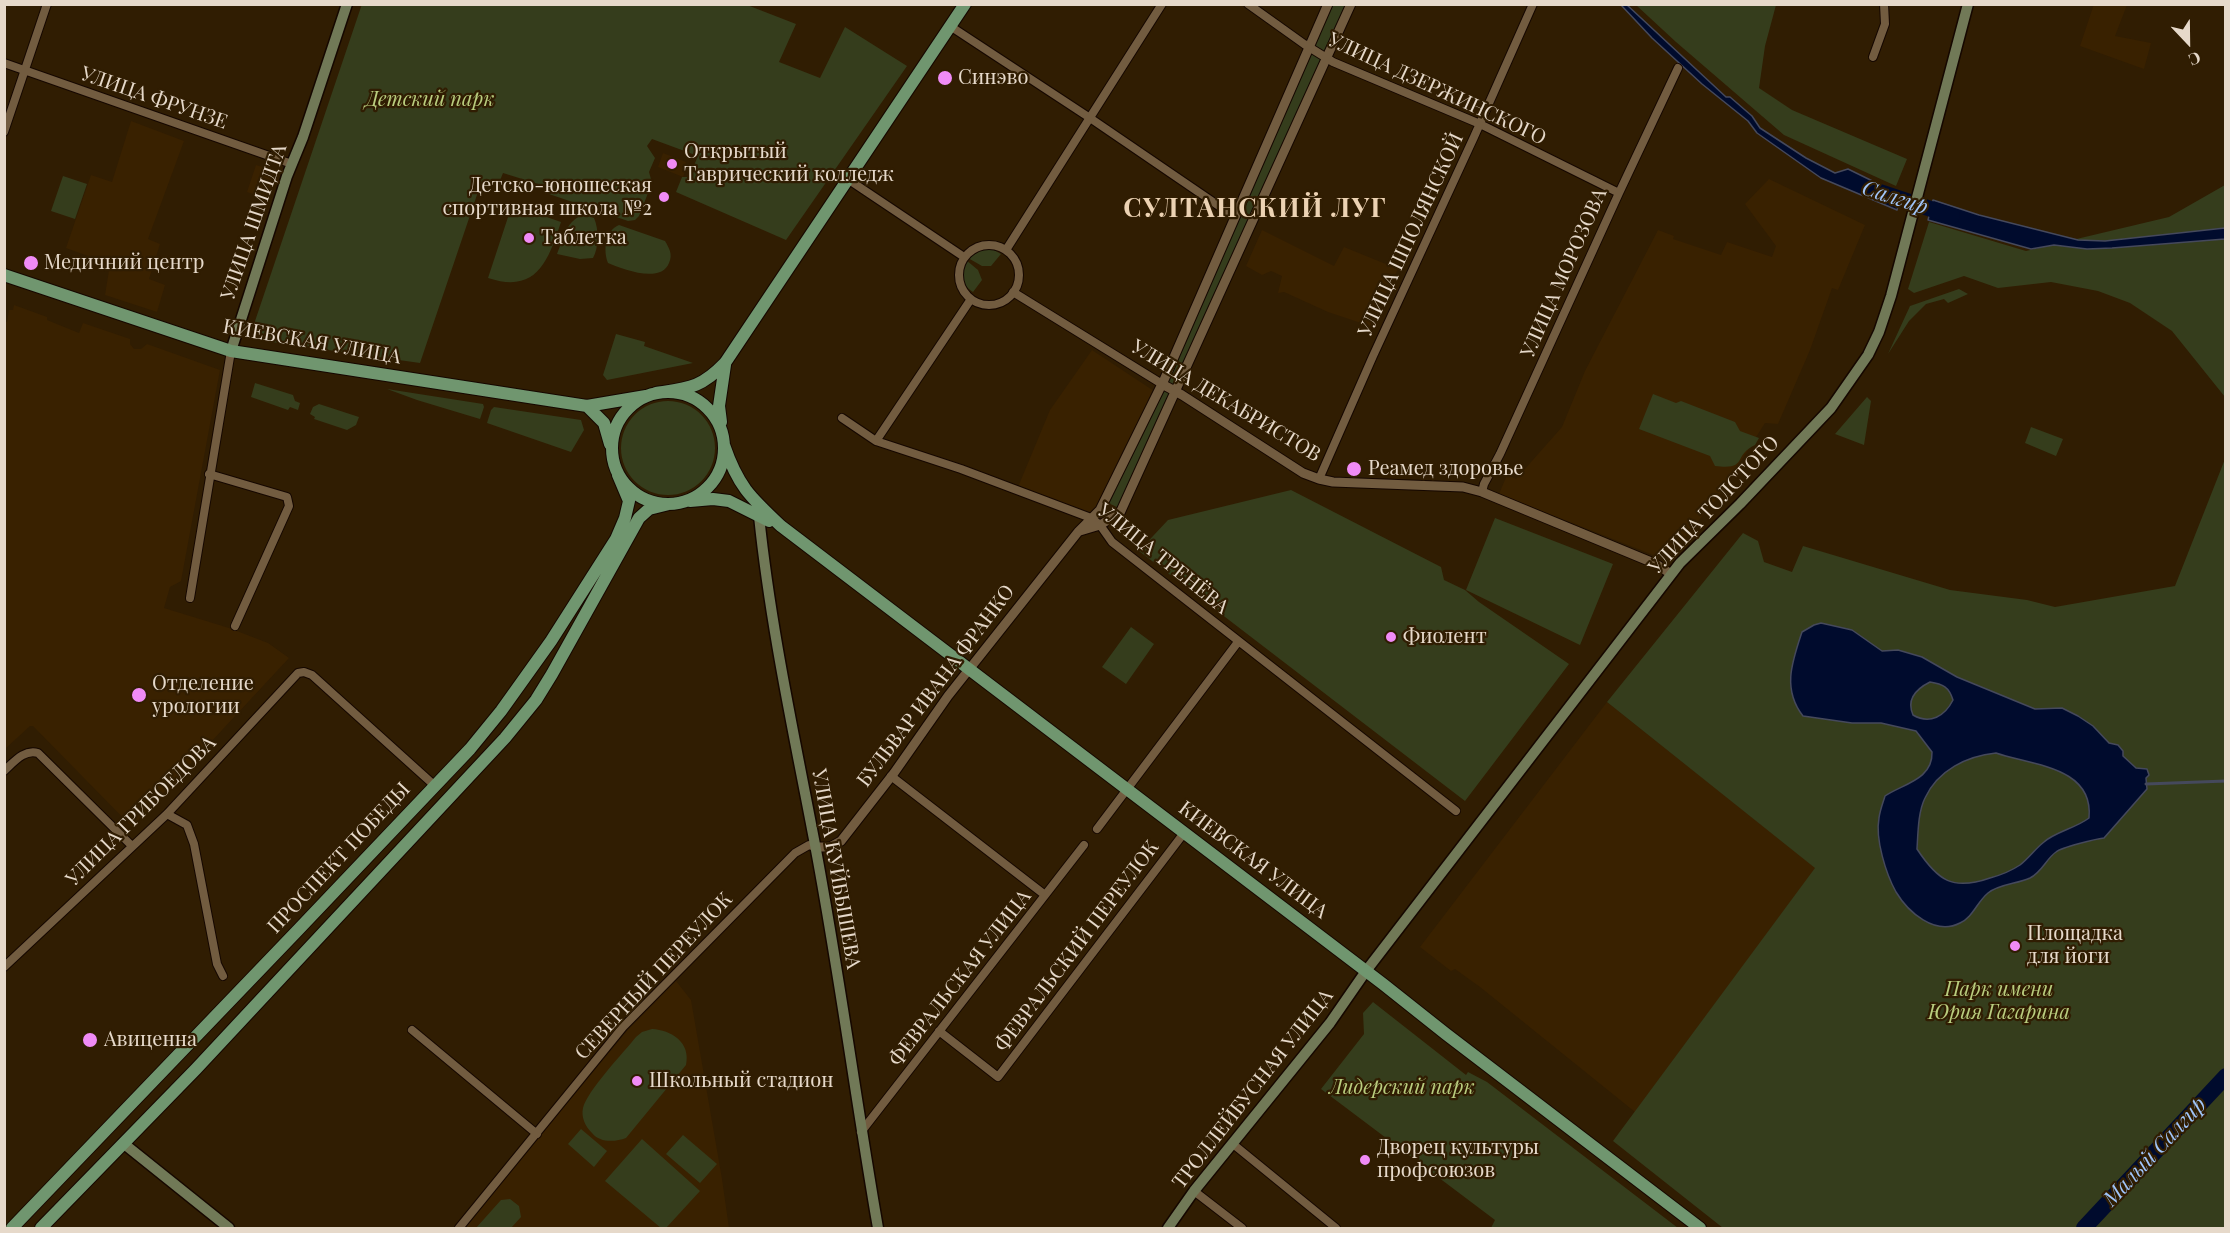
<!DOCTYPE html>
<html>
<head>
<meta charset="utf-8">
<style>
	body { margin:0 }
	#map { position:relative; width:2230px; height:1233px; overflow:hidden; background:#301d02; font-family:"Playfair Display",serif }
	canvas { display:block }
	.frame { position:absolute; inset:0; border:6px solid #e6d9ca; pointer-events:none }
	.north { position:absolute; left:2158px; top:12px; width:60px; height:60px; -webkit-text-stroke:4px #301d02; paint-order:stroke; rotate:158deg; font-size:16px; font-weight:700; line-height:24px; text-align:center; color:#e6d9ca }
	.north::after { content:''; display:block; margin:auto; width:21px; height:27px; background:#e6d9ca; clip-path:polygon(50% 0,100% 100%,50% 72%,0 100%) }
</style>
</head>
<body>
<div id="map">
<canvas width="2230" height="1233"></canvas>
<div class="frame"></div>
<div class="north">С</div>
</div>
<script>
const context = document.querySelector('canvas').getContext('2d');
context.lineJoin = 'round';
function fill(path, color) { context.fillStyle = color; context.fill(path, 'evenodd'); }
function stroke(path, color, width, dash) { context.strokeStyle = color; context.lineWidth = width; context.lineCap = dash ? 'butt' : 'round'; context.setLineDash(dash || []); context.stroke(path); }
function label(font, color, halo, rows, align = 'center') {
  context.font = font + ' "Playfair Display",serif'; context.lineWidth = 4.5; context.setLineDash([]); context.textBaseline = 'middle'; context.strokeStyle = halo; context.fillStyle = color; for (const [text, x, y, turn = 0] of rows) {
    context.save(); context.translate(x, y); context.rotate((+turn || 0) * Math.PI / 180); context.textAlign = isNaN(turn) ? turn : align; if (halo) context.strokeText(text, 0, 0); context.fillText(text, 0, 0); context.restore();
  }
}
fill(new Path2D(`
	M2094,4L2127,5L2115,36L2151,43L2144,69L2080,46Z
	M131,121L184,141L148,239L160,244L149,279L165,285L157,312L105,295L110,264L66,248L91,175L112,182Z
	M663,153L686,162L682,171L685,172L683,177L658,167Z
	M256,165L275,171L266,198L247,192Z
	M1769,179L1865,225L1838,290L1832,288L1810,350L1778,424L1765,423L1719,496L1666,560L1499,494L1507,475L1516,479L1562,427L1585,371L1658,230L1674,236L1673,239L1721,255L1727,242L1772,257L1776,246L1745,204Z
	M1262,230L1334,266L1344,247L1398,269L1370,326L1328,312L1284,292L1278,293L1282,276L1271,271L1262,275L1246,266Z
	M14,305L47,317V320L79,333L83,323L130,339V344L134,349H141L147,344L220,370L181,581L170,587L164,608L229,628L268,643L289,658L132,827L33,726H30L5,749L4,322H7L9,310H13Z
	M1092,350L1154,391L1096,511L1091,515L1018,487L1050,410Z
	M1607,702L1816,868L1635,1112L1480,987L1455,969L1451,971L1420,947Z
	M676,981L691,1000L722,1179L729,1228H464L627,1031Z`), '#392100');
fill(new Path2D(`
	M362,4L747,5L796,24L779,62L820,78L845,27L907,66L786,240L676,192L682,177H689L698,156L652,139L647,146L655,158L649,172L652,183L639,216L635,220L628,221L549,194L551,188L503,173L497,188L481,183L420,363L258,340L252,330Z
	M1332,5H1347L1325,54L1313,46Z
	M1636,5H1776L1765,46L1759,88L1792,110L1907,159L1896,186L1784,135L1676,42Z
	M1311,51L1323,59L1173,388L1166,384Z
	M63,176L87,184L75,219L51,211Z
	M2225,185V397L2172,331L2130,303L2098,291L2051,282L1998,288L1964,276L1914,293L1908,289L1929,222L2026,251L2169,217Z
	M512,205L561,222C548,261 537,294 488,278Z
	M585,214L594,218C599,229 599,248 593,258L580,259L557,254C564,237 566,220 585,214Z
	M619,225L665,241C669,248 673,254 669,263C661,284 622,269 608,263C603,250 605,231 619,225Z
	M984,249H992L1001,254L991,266H982L968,258Z
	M966,260L978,270L982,280L973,292C961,285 962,272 966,260Z
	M1959,289L1968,294L1948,303L1944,299L1926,304L1909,321L1888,354L1910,306Z
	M616,334L645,342L644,346L693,363L607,380L603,375Z
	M255,383L293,395L295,401L300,403L298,410L290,407L288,410L251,397Z
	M1164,388L1171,392L1119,508L1108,503Z
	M387,389L483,404L484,407L480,419L417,400Z
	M1653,394L1676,403L1681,401L1735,422L1740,431L1759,438L1755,445C1732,456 1749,470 1715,466L1710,456L1639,429Z
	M1867,397L1871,401L1864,445L1835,434Z
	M621 448a47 47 0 1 1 94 0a47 47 0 1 1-94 0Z
	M319,404L359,417L356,425L347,430L314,419L315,417L310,414L313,407Z
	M494,407L581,420L584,430L571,452L487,423L491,410Z
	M2031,427L2063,439L2056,456L2025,443Z
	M2225,459V1228H1723L1613,1141L1815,868L1607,702L1743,533L1758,541L1764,562L1792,572L1803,546L1950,590L2027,600L2055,607L2175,586Z
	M1291,490L1441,567L1444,580L1465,590L1479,602L1569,664L1465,801L1139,551L1168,520Z
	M1495,518L1613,564L1580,645L1466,590Z
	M1131,627L1154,644L1126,684L1102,667Z
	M1373,1002L1466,1075L1468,1072L1487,1082L1678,1228H1491L1495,1220L1321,1089L1364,1034L1363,1013Z
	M652,1029C671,1030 691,1042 686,1065L626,1138C615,1142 600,1143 592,1133C585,1126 581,1117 583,1108C587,1091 624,1052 636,1037L642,1032Z
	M581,1129L607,1151L594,1167L568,1144Z
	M683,1135L717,1164L700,1183L666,1154Z
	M642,1139L700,1191L666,1228H661L605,1181Z
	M510,1199L519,1206L521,1217L511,1228H476L501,1200Z`), '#353d1c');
const water = new Path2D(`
	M1621,5H1627L1726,97H1730L1752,116L1760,128L1806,158L1835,173L1848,169L1901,195L1897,210L1821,178L1757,133L1748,121L1702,84L1652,38Z
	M1933,200L1979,215L2078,240L2105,241L2225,228V239L2112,248L2087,249L2054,245L2031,249L1928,220Z
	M1821,623L1852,630L1882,651L1898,650L1922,657L1957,677L2035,709L2062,708L2078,716L2093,726L2109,743L2118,745L2123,751V756L2136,768L2147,769L2149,775L2146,778L2147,789L2104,838C2096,839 2062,847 2056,852C2046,859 2042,872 2030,878C2017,884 1999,884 1988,893C1977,902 1973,917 1960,923C1935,936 1908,912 1896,892C1886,874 1875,839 1879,818C1880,810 1883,803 1885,796C1902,784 1933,780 1932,752L1916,731L1881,723H1852L1803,716C1782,689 1792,662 1802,632L1814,625ZM1930,682C1943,684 1949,687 1953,700C1945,716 1930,725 1913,715C1906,699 1916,689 1930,682ZM1996,753C2030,765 2094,766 2089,818C2076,828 2055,832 2044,842C2035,849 2029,858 2020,865C2011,871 2001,875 1990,878C1953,891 1938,881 1917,849C1918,833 1918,812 1925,798C1938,770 1967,756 1996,753Z`);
fill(water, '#000b2d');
stroke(water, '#45495c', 1.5);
stroke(new Path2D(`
	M2146,784L2226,781`), '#45495c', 3);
stroke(new Path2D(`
	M1880,192L1952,216
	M2084,1228L2226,1076`), '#000b2d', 16);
const minor = new Path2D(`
	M1248,4L1304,44L1333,62L1480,124L1619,193
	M950,26L1090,118L1235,217
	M1873,57L1885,24L1884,4
	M4,63L292,164
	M4,132L47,4
	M849,180L964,257
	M959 275a30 30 0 1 1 60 0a30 30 0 1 1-60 0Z
	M1006,250L1162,4
	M1013,292L1162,384
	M842,418L876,441L961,469L1091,518L1100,525L1112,542L1456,811
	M876,441L971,299
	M209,474L287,497L289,506L235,626
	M1319,479L1373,356L1474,137L1533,4
	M1482,492L1484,484L1500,454L1619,193L1678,68
	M190,598L231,351
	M4,771C14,762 24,749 38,753L132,846
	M891,776L1045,895
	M167,814L187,825L194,844L217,964L223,976
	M1097,829L1238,642
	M4,967L167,814L298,673L304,672L312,675L434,785
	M412,1030L537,1134
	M939,1031L998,1077L1184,833
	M861,1132L1084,845
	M1233,1144L1336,1228
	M1194,1191L1242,1228
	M459,1228L623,1027L795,853L809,845L815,847`);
const tertiary = new Path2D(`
	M1162,384L1182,395L1303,473L1319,479L1333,482L1463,487L1482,492L1656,564L1671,574
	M1080,531L1100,525L1120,513L1351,4
	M815,847H830L841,841L894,773L948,696L1078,532L1100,510L1164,380L1328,4`);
const secondary = new Path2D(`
	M231,351L287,176L303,137L347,4
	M759,516C770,622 792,725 812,829C838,962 855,1096 878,1228
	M123,1143L229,1228
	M1168,1228L1194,1191L1330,1023L1366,971L1680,563L1740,504L1831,408L1868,355L1879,332L1891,296L1968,4`);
const primary = new Path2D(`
	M4,275L231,351L587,406L646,396
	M612 448a56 56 0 1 1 112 0a56 56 0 1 1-112 0Z
	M656,393C689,388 701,388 725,363L965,4
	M587,406L604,423L610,444
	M721,422L719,406L725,365
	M724,445C738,486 750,497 781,526L1383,984L1446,1034L1700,1228
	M690,501L713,499L729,501L769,521
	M12,1228L298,930L470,749L501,711L551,641L616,539L625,518L629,501L618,475
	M41,1228L196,1069L505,738L536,700L552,674L639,518L649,509L669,504`);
stroke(minor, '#150700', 10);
stroke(tertiary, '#150700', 11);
stroke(secondary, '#150700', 13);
stroke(primary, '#150700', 14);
stroke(minor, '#725c40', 8);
stroke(tertiary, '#725c40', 9);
stroke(secondary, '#717957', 10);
stroke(primary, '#70966f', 12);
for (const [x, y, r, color] of [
	[945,78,8,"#f08bf6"],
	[672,164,6,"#f08bf6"],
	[664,197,6,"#f08bf6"],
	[529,238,6,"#f08bf6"],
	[31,263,8,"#f08bf6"],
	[1354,469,8,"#f08bf6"],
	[1391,637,6,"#f08bf6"],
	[139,695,8,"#f08bf6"],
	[2015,946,6,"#f08bf6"],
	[90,1040,8,"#f08bf6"],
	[637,1081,6,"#f08bf6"],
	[1365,1160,6,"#f08bf6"]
]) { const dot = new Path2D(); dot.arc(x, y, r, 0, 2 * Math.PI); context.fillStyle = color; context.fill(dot); stroke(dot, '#301d02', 2); }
label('20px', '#e6d9ca', '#301d02', [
	["Синэво",958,78],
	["Открытый",684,152],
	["Таврический колледж",684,175],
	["Детско-юношеская",652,186,"right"],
	["спортивная школа №2",652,209,"right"],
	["Таблетка",541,238],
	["Медичний центр",44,263],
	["Реамед здоровье",1368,469],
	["Фиолент",1403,637],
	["Отделение",152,684],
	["урологии",152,707],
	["Площадка",2027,934],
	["для йоги",2027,957],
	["Авиценна",104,1040],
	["Школьный стадион",649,1081],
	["Дворец культуры",1377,1148],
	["профсоюзов",1377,1171]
], 'left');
label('20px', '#e6d9ca', '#301d02', [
	["УЛИЦА ДЗЕРЖИНСКОГО",1437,89,25],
	["УЛИЦА ФРУНЗЕ",154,98,19],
	["УЛИЦА ШМИДТА",254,222,-71],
	["УЛИЦА ШПОЛЯНСКОЙ",1411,235,-65],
	["УЛИЦА МОРОЗОВА",1564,273,-66],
	["КИЕВСКАЯ УЛИЦА",312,342,10],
	["УЛИЦА ДЕКАБРИСТОВ",1226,401,31],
	["УЛИЦА ТОЛСТОГО",1714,505,-47],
	["УЛИЦА ТРЕНЁВА",1163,559,39],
	["БУЛЬВАР ИВАНА ФРАНКО",936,686,-53],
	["УЛИЦА ГРИБОЕДОВА",141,811,-45],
	["ПРОСПЕКТ ПОБЕДЫ",339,858,-47],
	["КИЕВСКАЯ УЛИЦА",1253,860,37],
	["УЛИЦА КУЙБЫШЕВА",836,869,80],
	["ФЕВРАЛЬСКИЙ ПЕРЕУЛОК",1077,946,-53],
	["СЕВЕРНЫЙ ПЕРЕУЛОК",654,976,-47],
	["ФЕВРАЛЬСКАЯ УЛИЦА",960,978,-52],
	["ТРОЛЛЕЙБУСНАЯ УЛИЦА",1253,1089,-52]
]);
label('italic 20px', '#b9cd7e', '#301d02', [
	["Детский парк",430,100],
	["Парк имени",1999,990],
	["Юрия Гагарина",1999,1013],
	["Лидерский парк",1402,1088]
]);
label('italic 21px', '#a0c5fa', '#301d02', [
	["Салгир",1895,198,18],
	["Малый Салгир",2155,1152,-47]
]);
context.letterSpacing = '1.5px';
label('bold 26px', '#ecd2b3', '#301d02', [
	["СУЛТАНСКИЙ ЛУГ",1255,209]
]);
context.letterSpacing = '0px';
</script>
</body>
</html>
